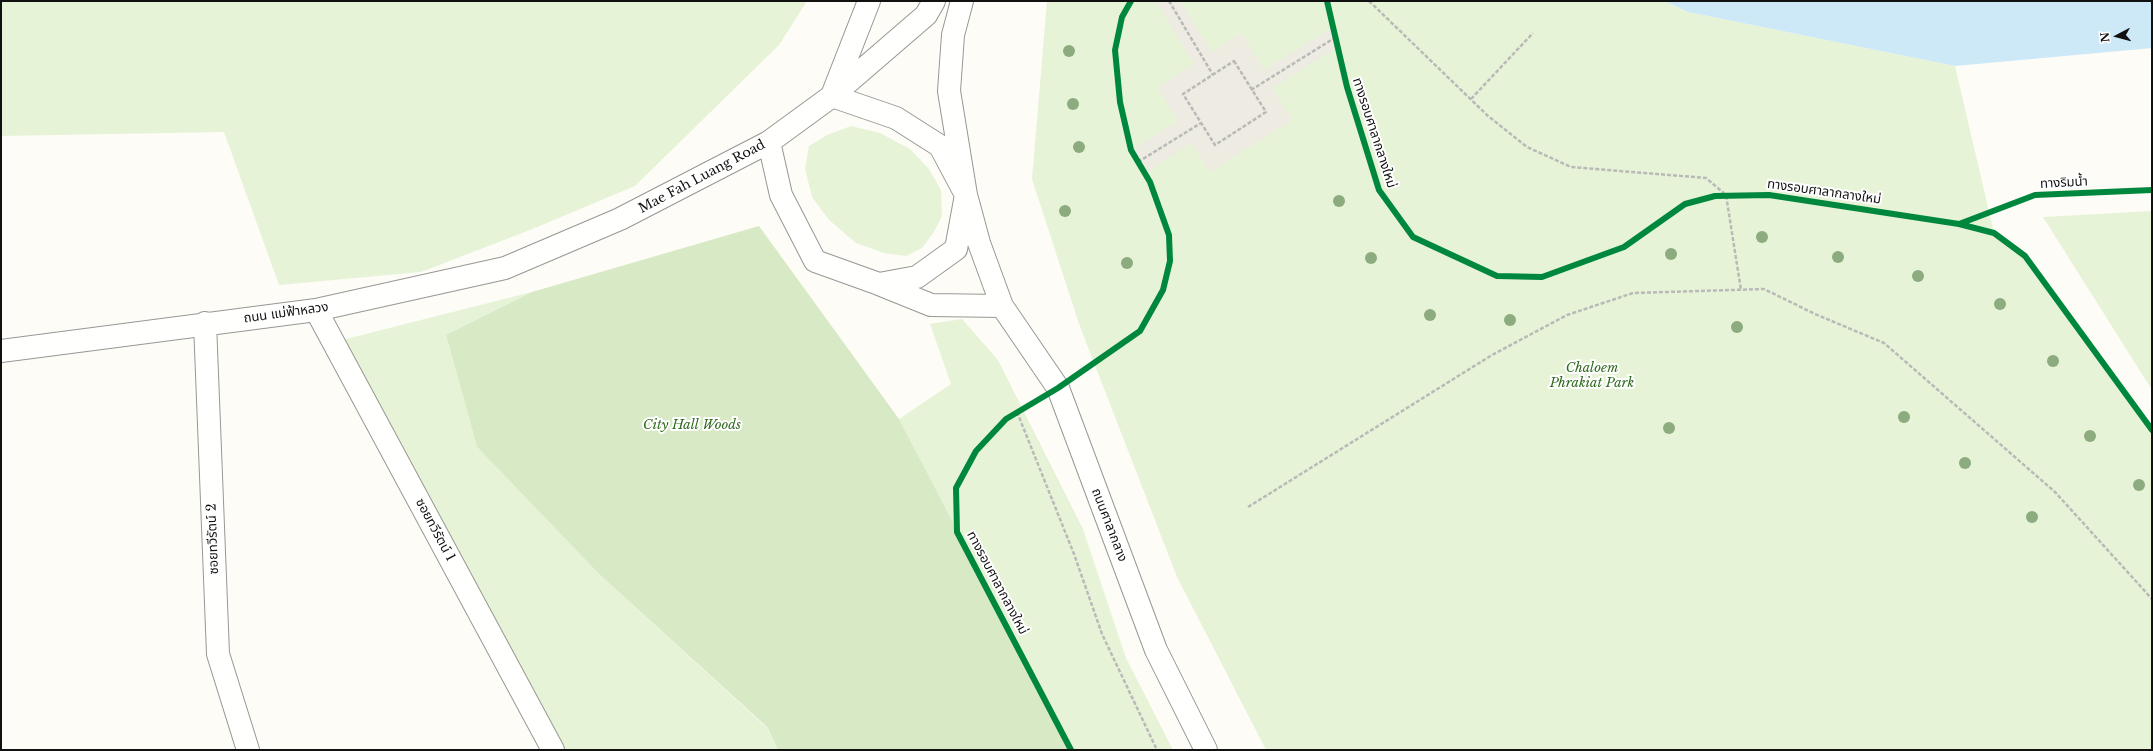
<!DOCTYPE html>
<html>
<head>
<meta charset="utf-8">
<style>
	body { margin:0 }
	#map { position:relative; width:2153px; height:751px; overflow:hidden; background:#fdfcf7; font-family:"Libre Baskerville",serif }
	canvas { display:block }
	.frame { position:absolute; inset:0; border:2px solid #111; pointer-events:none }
	.north { position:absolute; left:2097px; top:16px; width:40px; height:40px; -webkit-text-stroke:3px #fff; paint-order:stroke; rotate:264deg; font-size:11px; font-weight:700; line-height:16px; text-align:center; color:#111 }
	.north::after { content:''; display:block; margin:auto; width:14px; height:18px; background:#111; clip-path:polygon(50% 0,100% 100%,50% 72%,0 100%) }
</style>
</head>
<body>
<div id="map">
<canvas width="2153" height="751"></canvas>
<div class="frame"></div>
<div class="north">N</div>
</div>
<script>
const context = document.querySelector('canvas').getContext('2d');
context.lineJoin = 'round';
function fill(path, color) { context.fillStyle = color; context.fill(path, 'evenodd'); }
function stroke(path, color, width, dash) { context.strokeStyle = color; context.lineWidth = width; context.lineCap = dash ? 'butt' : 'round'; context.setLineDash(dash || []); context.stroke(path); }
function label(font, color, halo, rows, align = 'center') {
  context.font = font + ' "Libre Baskerville","Noto Sans Thai",serif'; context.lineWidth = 4; context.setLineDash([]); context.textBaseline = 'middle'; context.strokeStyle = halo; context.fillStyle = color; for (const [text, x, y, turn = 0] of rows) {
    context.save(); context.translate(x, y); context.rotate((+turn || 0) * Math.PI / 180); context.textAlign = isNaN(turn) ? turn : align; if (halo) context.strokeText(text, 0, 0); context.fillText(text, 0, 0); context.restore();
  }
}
fill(new Path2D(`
	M1,1H807L779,45L635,186L530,230L421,272L279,285L224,132L1,136Z
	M1047,1H1664L1688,12L1955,66L1994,233L2025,256L2152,430V750H1266L1177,577L1079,324L1032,179Z
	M851,126L880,133L910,149L929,169L941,190L942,216L934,232L922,248L906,256L884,253L856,243L829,220L812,197L805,169L809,146L827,135Z
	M2152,211V390L2043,217Z
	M532,292L446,335L477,447L599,574L767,728L778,750H553L334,342Z
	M962,319L998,360L1083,529L1126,658L1173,750H1071L899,419L951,384L930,324Z`), '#e7f3d7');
fill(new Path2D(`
	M759,226L899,419L1072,750H778L767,727L599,574L477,447L446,335L532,292Z`), '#d8eac5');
fill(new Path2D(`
	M1156,1H1180L1212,52L1242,33L1264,70L1333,27L1338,47L1272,88L1292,120L1210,172L1192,143L1145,173L1131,150L1178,121L1157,87L1194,64Z`), '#edebe2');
fill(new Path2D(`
	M1664,1H2152V48L1955,66L1688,12Z`), '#cde8f7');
const minor = new Path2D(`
	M962,1L953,35L949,91L966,195L979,243L1002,306L1058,388L1156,650L1206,750
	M833,93L869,1
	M769,142L781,195L815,261L879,284L917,277L956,249L966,195L940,146L896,118L832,96
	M879,284L931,305L1002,306
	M316,310L553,750
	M205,323L218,654L248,750
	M1,351L316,310L505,268L620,219L769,142L832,96L926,15L934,1`);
stroke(minor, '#979795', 24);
stroke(new Path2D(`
	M1169,1L1213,75
	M1369,1L1488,116L1527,147L1571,167L1706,178L1726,195L1741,290
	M1234,61L1266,112L1215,145L1183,94Z
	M1251,90L1336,37
	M1471,99L1533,33
	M1138,162L1201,123
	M1017,412L1074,554L1102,634L1157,750
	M1248,507L1492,355L1567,315L1633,293L1764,289L1815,314L1884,343L2055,492L2152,599`), '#b9b9b8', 2.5, [4, 2]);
stroke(minor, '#fffffe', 22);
stroke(new Path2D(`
	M1327,1L1347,87L1379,190L1413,237L1497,276L1542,277L1624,247L1685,204L1715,196L1769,195L1959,224L1994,233L2025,256L2152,430
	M1959,224L2035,195L2152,190
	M1071,750L957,532L956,488L976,451L1006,419L1058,388L1140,331L1163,290L1170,261L1169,235L1150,182L1131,150L1120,102L1115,50L1122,17L1131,1`), '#00873e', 6);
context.fillStyle = '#8cac80';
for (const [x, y] of [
	[1069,51],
	[1073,104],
	[1079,147],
	[1339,201],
	[1065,211],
	[1762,237],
	[1671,254],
	[1838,257],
	[1371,258],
	[1127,263],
	[1918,276],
	[2000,304],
	[1430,315],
	[1510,320],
	[1737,327],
	[2053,361],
	[1904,417],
	[1669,428],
	[2090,436],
	[1965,463],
	[2139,485],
	[2032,517]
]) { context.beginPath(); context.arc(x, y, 6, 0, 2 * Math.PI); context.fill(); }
label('13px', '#111', '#fff', [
	["ทางรอบศาลากลางใหม่",1374,133,72],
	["Mae Fah Luang Road",702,177,-28],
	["ทางริมน้ำ",2064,183,-3],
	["ทางรอบศาลากลางใหม่",1824,192,8],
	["ถนน แม่ฟ้าหลวง",286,313,-8],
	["ถนนศาลากลาง",1109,525,69],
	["ซอยทวีรัตน์ 1",435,530,62],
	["ซอยทวีรัตน์ 2",213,539,-92],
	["ทางรอบศาลากลางใหม่",997,583,62]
]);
label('italic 13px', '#2f6b1f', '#fff', [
	["Chaloem",1592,368],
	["Phrakiat Park",1592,383],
	["City Hall Woods",692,425]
]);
</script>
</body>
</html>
